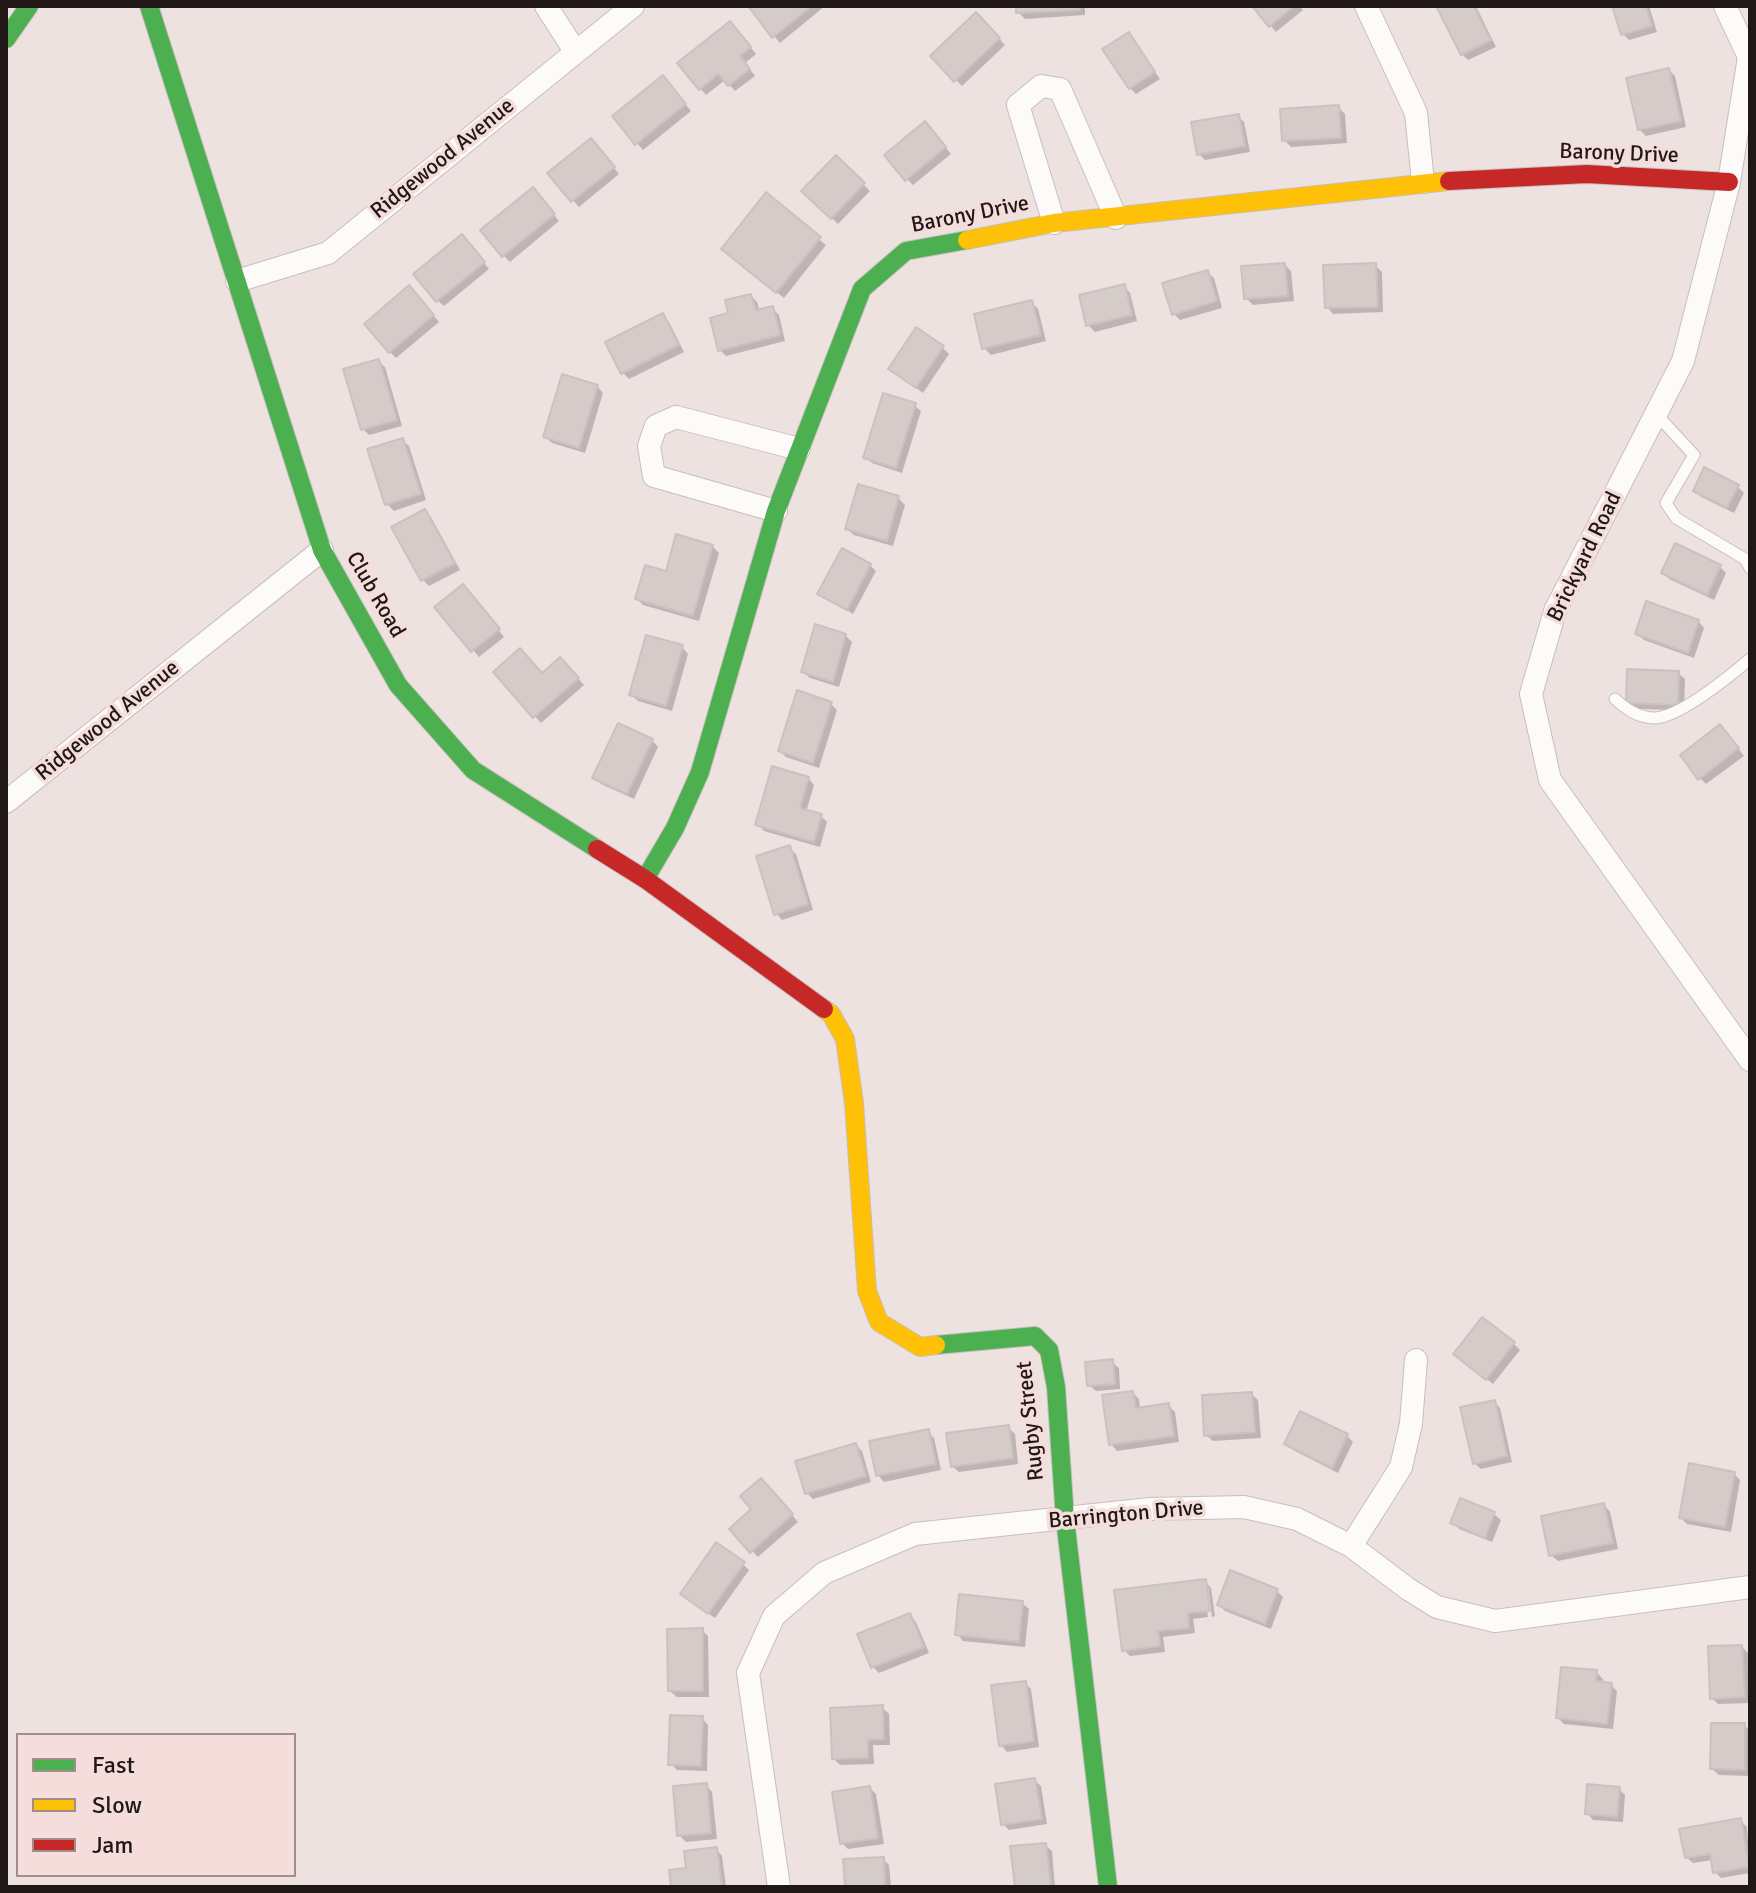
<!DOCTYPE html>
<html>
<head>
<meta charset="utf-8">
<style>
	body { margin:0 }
	#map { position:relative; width:1756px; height:1893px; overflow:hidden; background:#eee2e0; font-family:Signika,sans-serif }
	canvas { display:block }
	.frame { position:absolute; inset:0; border:8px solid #201817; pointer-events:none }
	.legend { position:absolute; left:16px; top:1733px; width:280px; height:144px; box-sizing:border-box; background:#f4ddda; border:2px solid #9f8e8c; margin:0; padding:10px 14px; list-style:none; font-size:24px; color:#201817 }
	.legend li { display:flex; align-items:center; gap:16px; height:40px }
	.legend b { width:40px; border:2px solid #9f8e8c }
</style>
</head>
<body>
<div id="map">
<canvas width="1756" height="1893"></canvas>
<div class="frame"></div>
<ul class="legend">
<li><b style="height:10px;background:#4caf50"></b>Fast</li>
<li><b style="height:10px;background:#ffc107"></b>Slow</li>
<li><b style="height:10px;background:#c62828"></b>Jam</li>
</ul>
</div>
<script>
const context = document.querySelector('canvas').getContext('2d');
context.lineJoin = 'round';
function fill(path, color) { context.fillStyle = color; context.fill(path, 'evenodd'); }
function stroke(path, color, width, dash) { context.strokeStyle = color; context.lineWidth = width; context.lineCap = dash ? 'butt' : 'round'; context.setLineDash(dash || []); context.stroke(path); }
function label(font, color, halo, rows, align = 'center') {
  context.font = font + ' Signika,sans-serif'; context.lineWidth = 7; context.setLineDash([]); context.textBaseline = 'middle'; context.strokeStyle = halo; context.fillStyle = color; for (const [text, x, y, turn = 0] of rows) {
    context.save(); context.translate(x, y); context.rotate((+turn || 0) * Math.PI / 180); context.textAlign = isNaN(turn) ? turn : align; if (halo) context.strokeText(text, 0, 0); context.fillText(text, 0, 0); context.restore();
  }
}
fill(new Path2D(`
	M751,6H825L780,43L749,7Z
	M1018,6H1085V15L1025,19L1018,12Z
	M1254,6H1299L1303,10L1276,32Z
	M1438,6H1476L1496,47L1468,60L1462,54Z
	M1615,6H1649L1657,32L1629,40L1623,34Z
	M976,15L1005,45L962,86L933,57Z
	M736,30L756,54L745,63L755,76L735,91L725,80L706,95L700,88Z
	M1128,34L1160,79L1136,94L1130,88Z
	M1669,70L1675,76L1686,127L1646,136L1639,129Z
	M669,84L691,111L643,150L637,143Z
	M1338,107L1345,114L1347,143L1291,147L1284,140Z
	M1238,116L1244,122L1250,152L1205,160L1199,154Z
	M931,130L951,154L913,185L907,179Z
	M597,147L619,174L579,207L550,174Z
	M836,158L870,191L838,224L804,191Z
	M766,195L826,245L784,298L730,255Z
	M539,196L559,221L510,262L504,256Z
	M468,243L489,269L444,306L437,300Z
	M1285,265L1291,271L1294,301L1253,305L1246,298Z
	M1375,265L1382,272L1383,312L1333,314L1327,307Z
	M1207,272L1214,278L1222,308L1180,320L1174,314Z
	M1124,286L1130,293L1137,321L1095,332L1088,325Z
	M415,294L439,322L396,358L390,352Z
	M751,296L757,302L760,312L772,308L779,315L785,341L726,356L720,350Z
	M1031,302L1038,309L1046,341L991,355L984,348Z
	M662,316L669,322L684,352L629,379L623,373Z
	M943,348L949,354L923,393L891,369Z
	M378,361L385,367L402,426L369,435L363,429Z
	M597,386L603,393L585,453L552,443L545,437Z
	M914,405L921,411L902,473L872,463L866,457Z
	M402,440L409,446L426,500L394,511L387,504Z
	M1738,487L1744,493L1734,513L1701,497L1695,490Z
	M898,498L905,505L893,546L854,535L847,529Z
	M425,511L431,517L460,570L429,586L423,580L394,528Z
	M712,546L719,553L699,621L643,605L637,599Z
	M1676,546L1720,567L1726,573L1714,600L1669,579L1663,572Z
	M870,565L876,571L853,614L820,593Z
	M469,593L504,637L479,657L437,607Z
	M1698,621L1704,628L1694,658L1644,640L1638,634Z
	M845,635L852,642L839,687L810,678L803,672Z
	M682,647L688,654L672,711L638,701L631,695Z
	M560,659L584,685L541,723L495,673L542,675Z
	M1678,673L1685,679L1684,710L1634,709L1628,702Z
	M831,704L837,710L819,768L786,757L780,751Z
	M1726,733L1744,756L1706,784L1700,778Z
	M652,740L658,747L634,799L601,784L595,777Z
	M808,778L814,785L806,812L821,816L827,822L820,847L764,831L758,824Z
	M789,848L796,854L813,910L782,920L776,913Z
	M1513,1343L1520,1350L1493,1384L1462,1360Z
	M1112,1362L1119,1368L1120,1389L1096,1391L1089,1385Z
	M1133,1393L1139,1399L1140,1409L1168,1405L1175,1412L1179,1442L1117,1451L1111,1444Z
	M1251,1394L1258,1400L1261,1438L1213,1441L1206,1435Z
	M1494,1402L1500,1408L1512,1462L1481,1469L1474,1463Z
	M1008,1427L1015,1434L1018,1464L959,1472L952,1466Z
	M928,1432L934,1438L941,1470L884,1482L878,1475Z
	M1347,1436L1353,1442L1338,1473L1293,1450L1286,1444Z
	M856,1445L862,1451L871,1482L813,1499L807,1493Z
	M1734,1474L1740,1480L1731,1532L1687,1524L1681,1518Z
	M767,1486L798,1522L758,1557L732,1529L754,1509Z
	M1461,1501L1494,1514L1501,1520L1492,1542L1459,1529L1452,1522Z
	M1604,1505L1610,1512L1618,1549L1558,1561L1551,1555Z
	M743,1564L749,1570L715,1618L689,1600Z
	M1205,1581L1211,1588L1215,1616L1212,1617L1208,1585H1204L1208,1617L1193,1619L1195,1633L1163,1637L1165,1652L1130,1656L1124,1650Z
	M1277,1591L1283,1597L1271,1629L1225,1611L1219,1605Z
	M1022,1603L1029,1609L1025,1647L963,1641L957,1634Z
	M910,1615L916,1622L929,1653L879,1673L873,1667Z
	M702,1630L708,1636L709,1697H677L670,1691Z
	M1742,1647L1748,1653L1750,1703L1718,1704L1712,1698Z
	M1596,1672L1603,1679L1602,1684L1611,1685L1617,1691L1613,1729L1564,1724L1558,1718Z
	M1025,1683L1031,1689L1039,1747L1007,1752L1001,1745Z
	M882,1707L889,1714L890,1745H873L874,1764L840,1765L834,1759Z
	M702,1718L708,1725L707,1771L677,1770L671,1764Z
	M1744,1725L1750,1731V1776L1719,1775L1712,1769Z
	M1034,1780L1041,1786L1047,1824L1009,1830L1003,1824Z
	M706,1785L712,1792L717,1839L686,1842L679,1835Z
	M870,1788L876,1794L884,1844L848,1849L842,1843Z
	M1619,1789L1625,1795L1623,1822L1593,1820L1587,1813Z
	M1740,1820L1747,1827L1750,1873L1721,1878L1715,1872L1713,1860L1693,1863L1686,1857Z
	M1045,1845L1052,1851L1055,1887H1017Z
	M716,1849L722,1856L726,1887H673L688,1870Z
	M883,1859L889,1865L891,1887H847Z`), '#0003');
const building = new Path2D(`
	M748,6H812L772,38Z
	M1016,6H1080V10L1016,13Z
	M1252,6H1294L1269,27Z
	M1436,6H1474L1491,40L1461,55Z
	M1612,6H1646L1652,26L1621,35Z
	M976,12L1000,38L954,82L930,56Z
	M730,21L751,47L740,56L750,69L728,86L718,74L699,90L677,63Z
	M1129,32L1155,72L1129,89L1102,49Z
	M1669,68L1681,121L1638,130L1626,78Z
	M663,75L686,104L635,145L612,116Z
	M1339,105L1341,138L1282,141L1280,109Z
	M1239,114L1245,146L1197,155L1191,122Z
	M925,121L946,147L905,181L884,155Z
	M591,138L615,167L571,202L547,173Z
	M836,155L865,183L831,219L801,191Z
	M533,187L555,214L502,257L480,230Z
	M766,192L821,237L776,293L721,249Z
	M462,234L485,262L436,302L413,274Z
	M1285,263L1288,296L1244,299L1241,266Z
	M1376,263L1378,307L1325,308L1323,265Z
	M1208,270L1217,301L1172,315L1162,283Z
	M1125,284L1132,315L1086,326L1079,295Z
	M409,285L434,315L389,353L364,324Z
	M751,294L756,310L773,306L780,335L718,351L710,318L728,313L725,300Z
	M1032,300L1041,335L982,349L974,314Z
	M663,313L679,345L621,374L605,342Z
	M916,327L944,346L916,388L888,369Z
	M379,359L397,420L361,430L343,369Z
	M562,374L598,385L579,448L543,437Z
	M883,393L916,403L896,468L863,458Z
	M403,438L421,494L385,505L367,449Z
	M1704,467L1739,485L1727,508L1693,491Z
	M858,484L899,496L887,541L845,529Z
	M425,509L455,563L421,581L391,527Z
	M676,534L713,545L693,616L635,599L645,565L666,571Z
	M1675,543L1721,565L1707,595L1661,573Z
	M842,548L871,564L847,610L817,594Z
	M463,584L500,629L471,652L434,607Z
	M1646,601L1699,620L1688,653L1635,634Z
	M815,624L846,634L833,682L801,672Z
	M646,635L683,645L666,706L629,695Z
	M520,648L542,673L560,657L579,678L533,718L493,672Z
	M1627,669L1679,671L1678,705L1626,703Z
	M797,690L832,702L813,763L778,751Z
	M618,723L653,739L627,794L592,778Z
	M1720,724L1739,748L1698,780L1680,755Z
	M772,766L809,777L800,808L822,814L814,842L755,825Z
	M790,845L808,904L774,915L756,856Z
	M1482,1317L1515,1342L1486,1380L1453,1354Z
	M1113,1359L1115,1384L1087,1386L1085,1362Z
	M1133,1391L1136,1408L1169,1403L1174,1436L1109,1445L1102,1395Z
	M1252,1392L1255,1432L1204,1436L1202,1395Z
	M1495,1400L1507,1456L1473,1464L1460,1407Z
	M1300,1411L1348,1434L1332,1468L1284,1444Z
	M1009,1425L1013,1458L951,1467L946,1433Z
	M929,1429L936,1464L876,1476L869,1441Z
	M856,1443L866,1476L805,1494L795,1461Z
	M1689,1463L1735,1472L1725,1527L1679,1518Z
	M761,1478L793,1514L750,1553L729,1529L751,1509L740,1496Z
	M1460,1498L1495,1512L1485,1538L1450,1523Z
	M1604,1503L1613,1543L1549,1556L1541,1516Z
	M716,1542L745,1562L708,1614L680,1594Z
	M1230,1570L1278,1589L1265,1624L1217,1605Z
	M1206,1579L1210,1611L1188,1613L1189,1628L1158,1631L1160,1646L1122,1651L1114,1590Z
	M959,1594L1023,1601L1019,1642L955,1635Z
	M910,1613L924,1647L871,1668L857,1634Z
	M703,1628V1691H668L667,1629Z
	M1742,1645L1745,1697L1710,1699L1708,1646Z
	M1561,1667L1597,1670L1596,1681L1612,1683L1607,1724L1556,1718Z
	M1026,1681L1034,1741L999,1746L991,1685Z
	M883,1705L884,1739L868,1740V1758L832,1759L830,1708Z
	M670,1715L703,1716L701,1766L668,1765Z
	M1711,1723H1745V1770L1710,1769Z
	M1035,1778L1042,1819L1001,1825L995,1784Z
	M707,1783L711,1833L677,1836L673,1786Z
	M1587,1784L1620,1787L1617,1817L1585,1814Z
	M870,1786L878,1838L840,1844L832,1792Z
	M1741,1818L1749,1867L1713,1873L1710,1854L1685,1858L1679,1829Z
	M1046,1843L1051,1887H1015L1010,1846Z
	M717,1847L722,1887H671L669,1870L686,1868L684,1851Z
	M884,1857L885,1887H845L843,1859Z`);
fill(building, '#d5cbc9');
stroke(building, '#cbc2c0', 2);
const lane = new Path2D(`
	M1656,414L1694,455L1666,503L1676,518L1745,559L1750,568
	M1615,699C1626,709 1637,717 1653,718C1678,719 1731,675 1750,659`);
const street = new Path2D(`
	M546,6L575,51
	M1366,6L1416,113L1423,182
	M1725,6L1750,59
	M1749,57L1729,182L1683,361L1555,611L1531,694L1550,780L1750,1060
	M1054,223L1018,105L1041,86L1060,89L1116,218
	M237,281L328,253L633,6
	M776,511L654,476L649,446L656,426L676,417L799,449
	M6,802L322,550
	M1351,1546L1401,1467L1411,1424L1416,1360
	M779,1887L748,1673L774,1616L824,1573L915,1534L1150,1509L1244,1507L1297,1519L1351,1546L1408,1589L1437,1607L1495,1621L1750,1587`);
const fast = new Path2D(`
	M149,6L322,550L398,685L473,770L597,849
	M6,39L29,6
	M645,879L675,828L700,772L776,511L862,289L906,251L967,240
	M936,1345L1035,1336L1049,1350L1056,1387L1065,1519L1108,1887`);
const slow = new Path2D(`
	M967,240L1054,223L1449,181
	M824,1009L831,1014L845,1039L854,1103L867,1291L879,1322L920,1347L936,1345`);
const jam = new Path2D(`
	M1449,181L1587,174L1729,182
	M597,849L645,879L824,1009`);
stroke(lane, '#c7bfbd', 13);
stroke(street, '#c7bfbd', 24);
stroke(fast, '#c7bfbd', 20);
stroke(slow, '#c7bfbd', 20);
stroke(jam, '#c7bfbd', 20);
stroke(lane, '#fcfbfa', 11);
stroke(street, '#fcfbfa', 22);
stroke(fast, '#4caf50', 18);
stroke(slow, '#ffc107', 18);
stroke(jam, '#c62828', 18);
label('22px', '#201817', '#f4ddda', [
	["Barony Drive",1619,154,2],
	["Ridgewood Avenue",443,159,-39],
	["Barony Drive",970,215,-11],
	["Brickyard Road",1585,557,-64],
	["Club Road",375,595,60],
	["Ridgewood Avenue",108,721,-39],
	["Rugby Street",1031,1421,-96],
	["Barrington Drive",1126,1515,-5]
]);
</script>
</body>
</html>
